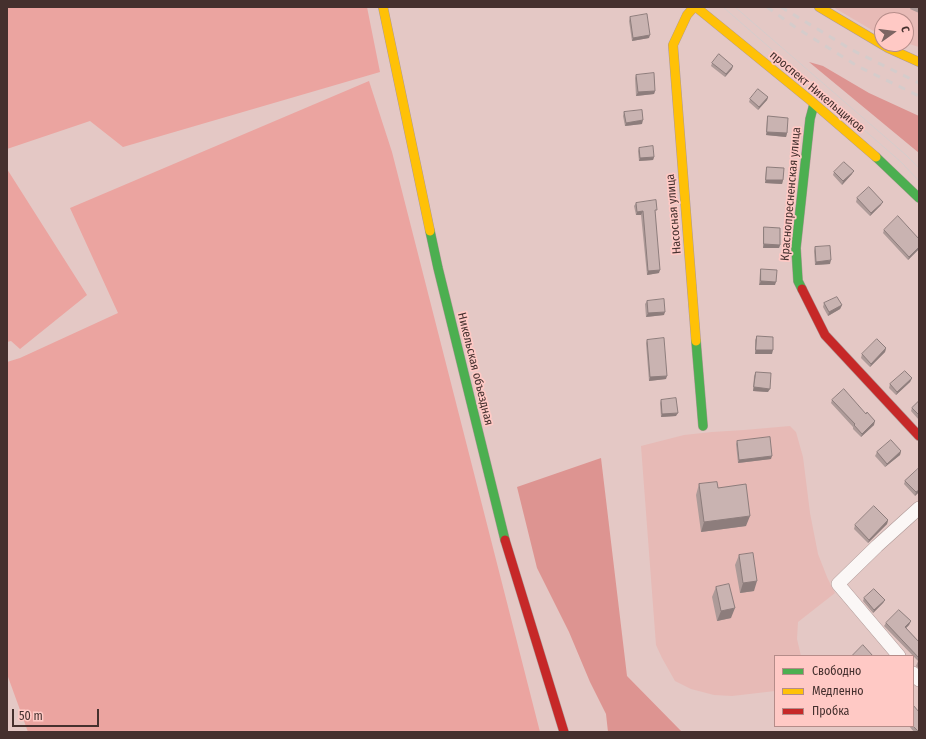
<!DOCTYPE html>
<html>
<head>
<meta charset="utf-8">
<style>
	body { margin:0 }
	#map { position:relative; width:926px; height:739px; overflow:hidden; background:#e4c8c5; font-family:"Fira Sans Condensed",sans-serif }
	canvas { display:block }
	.frame { position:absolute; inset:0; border:8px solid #45302e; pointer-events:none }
	.legend { position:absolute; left:774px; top:655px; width:140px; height:72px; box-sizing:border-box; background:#ffc9c5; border:1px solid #b58c89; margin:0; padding:5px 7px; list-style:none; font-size:12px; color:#45302e }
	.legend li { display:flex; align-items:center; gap:8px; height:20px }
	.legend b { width:20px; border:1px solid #b58c89 }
	.north { position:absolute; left:874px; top:12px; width:40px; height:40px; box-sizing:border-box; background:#ffc9c5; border:1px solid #b58c89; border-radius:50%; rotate:76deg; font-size:11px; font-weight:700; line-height:16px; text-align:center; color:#45302e }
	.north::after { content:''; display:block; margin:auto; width:14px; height:18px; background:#7d6563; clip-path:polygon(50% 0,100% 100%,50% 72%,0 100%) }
	.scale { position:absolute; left:12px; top:709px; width:87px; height:18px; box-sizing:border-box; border:2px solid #45302e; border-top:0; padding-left:5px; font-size:12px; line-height:14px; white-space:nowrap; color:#45302e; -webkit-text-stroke:3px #ffc9c5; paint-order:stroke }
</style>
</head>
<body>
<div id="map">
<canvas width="926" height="739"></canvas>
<div class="frame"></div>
<ul class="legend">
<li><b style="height:5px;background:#4caf50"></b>Свободно</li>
<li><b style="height:5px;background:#ffc107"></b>Медленно</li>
<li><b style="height:5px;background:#c62828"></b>Пробка</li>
</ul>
<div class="north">С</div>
<div class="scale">50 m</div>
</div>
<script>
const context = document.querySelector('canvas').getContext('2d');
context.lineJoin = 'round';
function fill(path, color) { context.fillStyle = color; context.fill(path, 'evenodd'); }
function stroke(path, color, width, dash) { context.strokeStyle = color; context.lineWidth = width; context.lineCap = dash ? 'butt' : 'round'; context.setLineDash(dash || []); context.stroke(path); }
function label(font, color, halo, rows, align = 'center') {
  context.font = font + ' "Fira Sans Condensed",sans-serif'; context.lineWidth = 3.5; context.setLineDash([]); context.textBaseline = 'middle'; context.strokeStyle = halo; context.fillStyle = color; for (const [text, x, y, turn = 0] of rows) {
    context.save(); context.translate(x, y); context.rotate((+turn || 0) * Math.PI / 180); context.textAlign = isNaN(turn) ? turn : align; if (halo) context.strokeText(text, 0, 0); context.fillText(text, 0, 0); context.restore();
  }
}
fill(new Path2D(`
	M833,7H919V47L906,43V20H882V36Z
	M790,426L796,432L803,457L810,513L818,554L827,577L835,593L798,622L797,639L801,656H775V691L732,696L714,695L691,689L675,681L662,658L656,645L641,446L684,435L712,432L744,430Z`), '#e7bab6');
fill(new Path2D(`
	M7,7H367L380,72L123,147L90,121L7,149Z
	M369,81L392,152L540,732H28L7,674V362L20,358L118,313L70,208Z
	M7,169L87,295L20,349L11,341L7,342Z`), '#eba4a0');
fill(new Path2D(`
	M809,62L823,66L869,93L919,116V153Z
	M601,458L627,676L682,732H608L606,714L590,682L569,632L537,568L517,487Z`), '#dd9491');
const street = new Path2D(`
	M899,656L838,584L877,546L919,508
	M913,673L919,680`);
const fast = new Path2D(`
	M876,157L919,198
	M430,231L438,268L505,540
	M802,289L798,281L796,248L810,119L814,104
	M696,341L703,426`);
const slow = new Path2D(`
	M383,7L430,231
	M694,7L687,15L673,45L696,341
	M696,7L810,100L876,157
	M819,7L888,48L919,62`);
const jam = new Path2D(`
	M802,289L825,335L919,436
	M505,540L564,732`);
stroke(street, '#ae9896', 14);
stroke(fast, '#ae9896', 10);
stroke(slow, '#ae9896', 10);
stroke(jam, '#ae9896', 10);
stroke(street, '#fbf7f6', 13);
stroke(fast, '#4caf50', 9);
stroke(slow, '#ffc107', 9);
stroke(jam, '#c62828', 9);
stroke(new Path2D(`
	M723,7L901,162L919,181
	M735,7L906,155L919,168`), '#d5cccb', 1);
stroke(new Path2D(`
	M767,7L795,27L859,67L919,96
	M781,7L852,50L919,83`), '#d5cccb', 3, [7, 7]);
fill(new Path2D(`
	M911,7H919V13L910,9Z
	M630,17L649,38L632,41L629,21Z
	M712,63L732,69L725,77L711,66Z
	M636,75L655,91L654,94L636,96L635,78Z
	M768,97L767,100L758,110L749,102L750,99Z
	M624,112L642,124L625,126L623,116Z
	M768,116L787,133L786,137L766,135L767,120Z
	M639,148L654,157L653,160L639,161L638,151Z
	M767,167L783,180L782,184L765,183L766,170Z
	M834,172L852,174L842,185L833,175Z
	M857,198L881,205L870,216L856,202Z
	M636,203L656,213H655L659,273L647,275L641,215H636L634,206Z
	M764,227L780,245L779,248H763V231Z
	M884,230L919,239V249L908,260L883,233Z
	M815,247L830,264L815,265L814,251Z
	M761,269L775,285H759L760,272Z
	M647,301L664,315L646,317L645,304Z
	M824,303L842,305L840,309L828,316L823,307Z
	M757,336L772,354H755V340Z
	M647,340L666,379L649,381L646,343Z
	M886,348L885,352L870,367L861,358L862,354Z
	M756,372L768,392L753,391L754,376Z
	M912,378L910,382L896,395L889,388L890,384Z
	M661,400L676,416L661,417L660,403Z
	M832,400L874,425L861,437L853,429V427L831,403Z
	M919,401V420L911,411L912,408Z
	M737,441L771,459L738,463L736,444Z
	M901,451L900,455L885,467L875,456L877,452Z
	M919,470V492L915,496L904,484L905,481Z
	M699,484L718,488L746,526L701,532L696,495Z
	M888,520L887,524L868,543L854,529L855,525Z
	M739,555L754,591L740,593L735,565Z
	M716,587L731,618L717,621L712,597Z
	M864,598L885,600L883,603L873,613L863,601Z
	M911,621L909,625L906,628L919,642V669L916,666L918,661L884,626L886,623Z
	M909,726H913L919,732H914Z`), '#ad9a98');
fill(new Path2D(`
	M650,35L649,38L632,41L633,38Z
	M733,66L732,69L725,77L726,74Z
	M655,91L654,94L636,96L638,92Z
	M768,97L767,100L758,110L759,107Z
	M643,120L642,124L625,126L626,123Z
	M767,132L787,133L786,137L766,135Z
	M654,157L653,160L639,161L640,158Z
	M854,171L852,174L842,185L843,181Z
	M766,180H783L782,184L765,183Z
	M883,202L881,205L870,216L871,213Z
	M643,211L641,215H636L637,212Z
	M764,244L780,245L779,248H763Z
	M919,247V249L908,260L909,257Z
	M831,260L830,264L815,265L816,262Z
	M660,270L659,273L647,275L648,271Z
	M761,281L776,282L775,285H759Z
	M842,305L840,309L828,316L829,312Z
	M665,312L664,315L646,317L648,313Z
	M886,348L885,352L870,367L871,364Z
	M756,350H773L772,354H755Z
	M667,376L666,379L649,381L650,377Z
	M912,378L910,382L896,395L897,392Z
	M754,387L770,389L768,392L753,391Z
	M678,413L676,416L661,417L662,414Z
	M875,421L874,425L861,437L862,434Z
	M901,451L900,455L885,467L887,464Z
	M772,456L771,459L738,463L739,460Z
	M919,490V492L915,496L916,492Z
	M750,516L746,526L701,532L704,522Z
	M888,520L887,524L868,543L869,540Z
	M757,581L754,591L740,593L743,583Z
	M885,600L883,603L873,613L874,610Z
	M735,608L731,618L717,621L721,611Z
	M911,621L909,625L904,630L905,627Z`), '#8d7d7c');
const building = new Path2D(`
	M647,14L650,35L633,38L630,17Z
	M719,54L733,66L726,74L712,63Z
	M654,73L655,91L638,92L636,75Z
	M758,89L768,97L759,107L750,99Z
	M642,110L643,120L626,123L624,112Z
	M768,116L788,118L787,133L767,132Z
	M653,146L654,157L640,158L639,148Z
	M844,162L854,171L843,181L834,172Z
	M767,167L784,168L783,180H766Z
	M869,187L883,202L871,213L857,198Z
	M656,200L657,210H655L660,270L648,271L643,211L637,212L636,203Z
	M898,216L919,239V247L909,257L884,230Z
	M764,227L780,228V245L764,244Z
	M830,246L831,260L816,262L815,247Z
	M761,269L777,270L776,282L761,281Z
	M837,297L842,305L829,312L824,303Z
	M664,299L665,312L648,313L647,301Z
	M757,336L773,337V350H756Z
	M664,338L667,376L650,377L647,340Z
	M877,339L886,348L871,364L862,354Z
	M905,371L912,378L897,392L890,384Z
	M756,372L771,373L770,389L754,387Z
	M844,389L866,414L867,412L875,421L862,434L854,425L855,424L832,400Z
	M676,398L678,413L662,414L661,400Z
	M919,401V415L912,408Z
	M770,437L772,456L739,460L737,441Z
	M891,440L901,451L887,464L877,452Z
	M918,469L919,470V490L916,492L905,481Z
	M717,482L718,488L746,484L750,516L704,522L699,484Z
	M874,506L888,520L869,540L855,525Z
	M753,553L757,581L743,583L739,555Z
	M729,584L735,608L721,611L716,587Z
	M874,589L885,600L874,610L864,598Z
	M899,610L911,621L905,627L919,642V658L886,623Z
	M863,645L873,656H852Z
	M913,705L919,712V732L913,726Z`);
fill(building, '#c9b3b1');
stroke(building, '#8d7d7c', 1);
label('12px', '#45302e', '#ffc9c5', [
	["проспект Никельщиков",817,92,40],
	["Краснопресненская улица",791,194,-85],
	["Насосная улица",674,214,-95],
	["Никельская объездная",475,369,76]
]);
</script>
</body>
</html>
